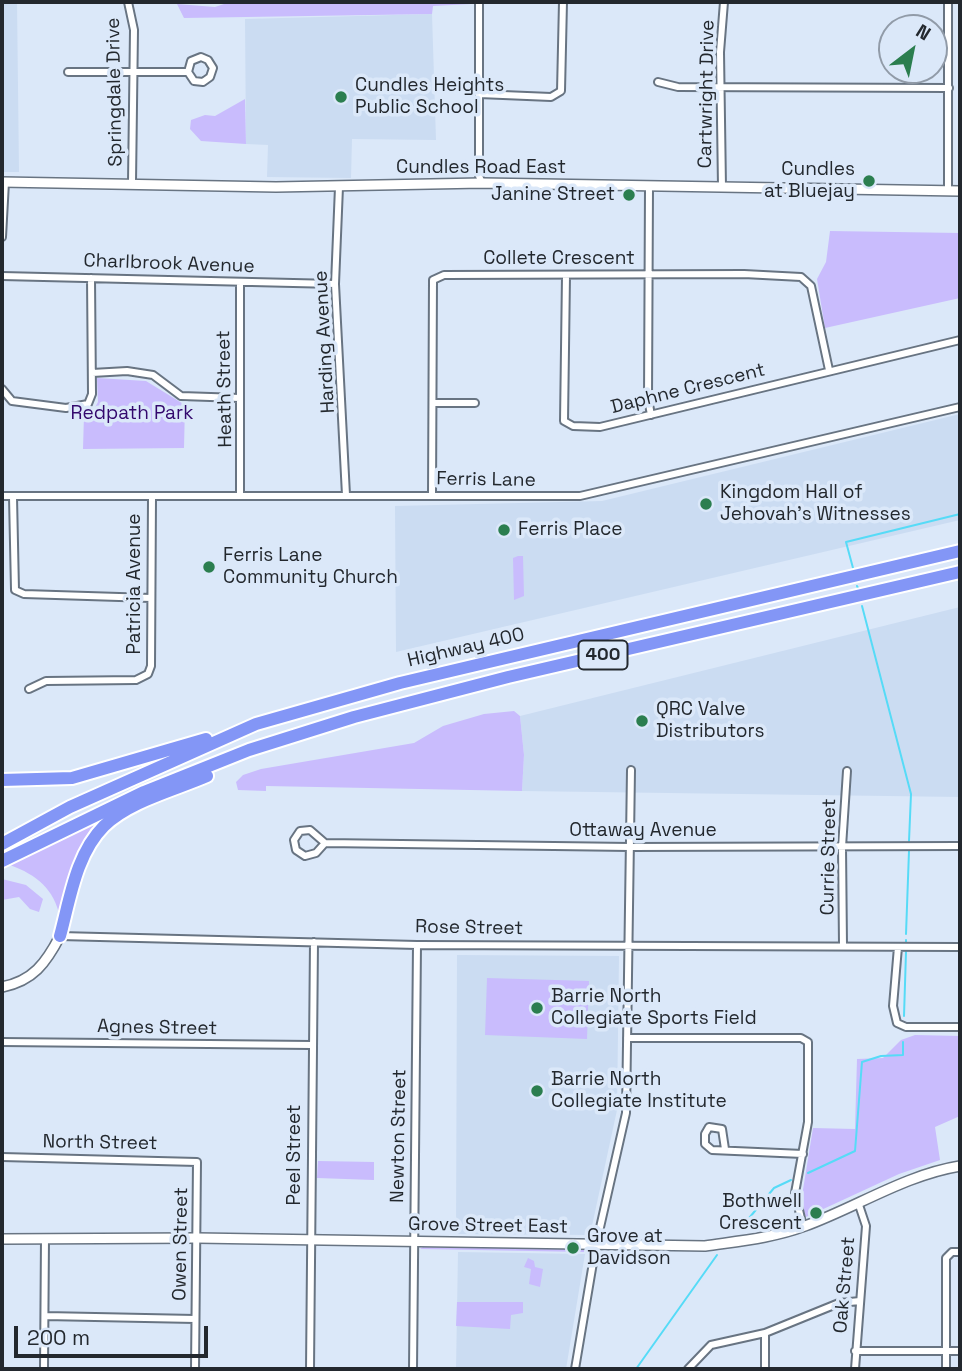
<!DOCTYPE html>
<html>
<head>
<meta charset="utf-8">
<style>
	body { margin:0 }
	#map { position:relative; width:962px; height:1371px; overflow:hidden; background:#dbe8f9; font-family:"Space Grotesk",sans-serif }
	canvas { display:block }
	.frame { position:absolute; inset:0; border:4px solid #23282e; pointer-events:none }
	.north { position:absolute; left:878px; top:14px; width:70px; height:70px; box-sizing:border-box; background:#dbe8f9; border:2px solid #919ba8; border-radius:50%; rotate:32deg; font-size:19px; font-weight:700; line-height:28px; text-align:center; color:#23282e }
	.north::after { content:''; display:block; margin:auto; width:24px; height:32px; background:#2b7e4f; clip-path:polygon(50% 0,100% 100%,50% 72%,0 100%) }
	.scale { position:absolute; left:14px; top:1326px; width:194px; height:32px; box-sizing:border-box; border:4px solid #23282e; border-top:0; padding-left:9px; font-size:21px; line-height:24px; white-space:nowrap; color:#23282e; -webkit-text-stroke:5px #dbe8f9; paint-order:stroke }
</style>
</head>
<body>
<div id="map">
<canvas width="962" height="1371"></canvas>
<div class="frame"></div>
<div class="north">N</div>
<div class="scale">200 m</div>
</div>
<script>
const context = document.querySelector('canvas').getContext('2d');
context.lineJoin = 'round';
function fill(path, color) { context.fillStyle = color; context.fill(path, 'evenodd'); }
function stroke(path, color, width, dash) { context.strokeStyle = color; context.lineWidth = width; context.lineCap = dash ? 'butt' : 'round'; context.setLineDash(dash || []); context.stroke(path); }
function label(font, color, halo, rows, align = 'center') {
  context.font = font + ' "Space Grotesk",sans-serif'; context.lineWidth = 7; context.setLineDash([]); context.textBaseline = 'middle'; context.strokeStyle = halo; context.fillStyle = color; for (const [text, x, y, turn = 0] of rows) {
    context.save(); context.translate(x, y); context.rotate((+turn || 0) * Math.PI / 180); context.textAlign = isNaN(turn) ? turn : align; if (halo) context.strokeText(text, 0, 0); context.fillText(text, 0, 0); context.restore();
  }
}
fill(new Path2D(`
	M2,2H17L19,172H2Z
	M432,14L436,140L352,139L351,178L267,177L268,145L246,144L245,19Z
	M960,414V520L396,652L395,506L602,501Z
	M960,607V797L522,791L524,755L520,716Z
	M457,955L619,956L617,1110L590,1235L456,1234Z
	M458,1252L585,1254L566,1369H456Z`), '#cbdcf2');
fill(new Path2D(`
	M230,2H471V4L433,6L432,14L184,18L177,4L215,7Z
	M245,99L246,144L201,141L190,129L191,120L205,115L215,116Z
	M830,231L960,233V298L825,328L817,279L826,262Z
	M97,378L146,381L185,405L184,448L83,449L84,415L92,413L98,402Z
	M518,556H523L524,596L514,600L513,558Z
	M514,711L520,716L524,755L522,791L266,786V791L238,790L236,782L243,775L261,769L414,743L443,726L484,714Z
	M107,818L60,917C54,889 37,875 10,865Z
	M2,879L26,885L43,899L39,912L30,909L19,897L2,900Z
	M487,978L589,981L587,1039L485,1035Z
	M915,1035L960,1036V1116L935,1127L940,1160L899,1174L806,1217L801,1202L813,1128L855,1129L857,1059L883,1058L901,1040Z
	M318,1161L374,1162V1180L317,1178Z
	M423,1247L584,1249V1252L420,1249Z
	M528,1258L534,1261L535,1267L543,1269L540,1287L529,1284L531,1269L524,1267Z
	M457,1302H523V1313L511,1315L510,1329L456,1326Z`), '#c9bcfd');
stroke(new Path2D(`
	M853,568L846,542L960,514
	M857,586L858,588
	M862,606L911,794L909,841
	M906,934L909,851
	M906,942V940
	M904,1016L906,952
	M808,1173L855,1151L862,1062L881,1056L903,1055V1042
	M740,1229L774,1188L791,1180
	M636,1369L717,1255`), '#56dbf7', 2);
const street = new Path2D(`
	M128,2L134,30L132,182
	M479,2V176L482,183
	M68,72H188L191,61L201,57L208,60L213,68L210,77L203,82L194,81L188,72
	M658,82L678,87L949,88
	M479,94L551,97L561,91L563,2
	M339,187L335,284L346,495
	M649,187L648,399L651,415
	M722,187L720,52L724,2
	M948,191V2
	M2,237L5,182
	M2,276L335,284
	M566,276L564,421L573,426L600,427L960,340
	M240,282V496
	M92,373L127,371L153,375L181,396L240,398
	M2,389L12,401L66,408L88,404L92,394L91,278
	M433,403H475
	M432,495L433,280L444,275L744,274L801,277L811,286L829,370
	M2,496H580L960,407
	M13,497L15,590L24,594L151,598
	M29,689L46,681L136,680L148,674L151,666L152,498
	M325,843L310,830L300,831L294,840L296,850L305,856L316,853L325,843L630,847L960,846
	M60,936L417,945L960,947
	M843,945L842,847L847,771
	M898,947L893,1006L897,1023L906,1027H960
	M627,1038H801L808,1042V1122L795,1193L803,1227
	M2,1042L312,1045
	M725,1149L722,1129L709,1127L705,1134V1144L712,1150L803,1154
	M2,1157L197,1162L195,1369
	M45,1316L195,1319
	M855,1351H960
	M44,1369L45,1238
	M310,1369L314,942
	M413,1369L417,945
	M575,1369L596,1245L626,1113L631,770
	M688,1369L711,1345L765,1333L839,1303L860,1301
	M765,1369V1333
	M855,1369L866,1226L859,1205
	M946,1369V1258L952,1252H960`);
const secondary = new Path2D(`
	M2,182L276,187L482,183L960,191
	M2,987C33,981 46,963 60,936
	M2,1239L197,1238L705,1246C739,1241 773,1238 805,1226C857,1207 905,1175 960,1166`);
const highway = new Path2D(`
	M2,780L72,778L206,739
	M2,844L70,807L256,724L400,683L960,551
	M2,861L144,792L249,750L354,717L508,677L960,572
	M60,936C70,899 76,854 104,826C130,801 175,790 207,776`);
stroke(street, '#687482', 10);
stroke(secondary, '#687482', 12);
stroke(highway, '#fff', 16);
stroke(street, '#fff', 6);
stroke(secondary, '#fff', 9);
stroke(highway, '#8396f6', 12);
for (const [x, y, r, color] of [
	[341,97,7,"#2b7e4f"],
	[869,181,7,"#2b7e4f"],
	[629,195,7,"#2b7e4f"],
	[706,504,7,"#2b7e4f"],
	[504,530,7,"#2b7e4f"],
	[209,567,7,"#2b7e4f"],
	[642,721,7,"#2b7e4f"],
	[537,1008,7,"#2b7e4f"],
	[537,1091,7,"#2b7e4f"],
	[816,1213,7,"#2b7e4f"],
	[573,1248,7,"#2b7e4f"]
]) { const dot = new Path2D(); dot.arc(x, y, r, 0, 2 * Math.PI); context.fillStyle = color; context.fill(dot); stroke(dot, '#dbe8f9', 2.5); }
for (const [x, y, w] of [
	[603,655,49]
]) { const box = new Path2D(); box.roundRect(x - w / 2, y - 14.5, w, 29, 5); context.fillStyle = '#dbe8f9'; context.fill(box); stroke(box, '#23282e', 2); }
label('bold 18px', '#23282e', null, [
	["400",603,655]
]);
label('19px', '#23282e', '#dbe8f9', [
	["Cundles Heights",355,86],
	["Public School",355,108],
	["Cundles",855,170,"right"],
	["at Bluejay",855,192,"right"],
	["Janine Street",615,195,"right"],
	["Kingdom Hall of",720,493],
	["Jehovah's Witnesses",720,515],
	["Ferris Place",518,530],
	["Ferris Lane",223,556],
	["Community Church",223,578],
	["QRC Valve",656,710],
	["Distributors",656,732],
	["Barrie North",551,997],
	["Collegiate Sports Field",551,1019],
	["Barrie North",551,1080],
	["Collegiate Institute",551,1102],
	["Bothwell",802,1202,"right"],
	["Crescent",802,1224,"right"],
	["Grove at",587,1237],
	["Davidson",587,1259]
], 'left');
label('19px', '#23282e', '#dbe8f9', [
	["Springdale Drive",115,92,-91],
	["Cartwright Drive",707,94,-89],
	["Cundles Road East",481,168],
	["Collete Crescent",559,259],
	["Charlbrook Avenue",169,264,2],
	["Harding Avenue",325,342,-93],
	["Heath Street",225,389,-91],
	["Daphne Crescent",688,389,-14],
	["Ferris Lane",486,480,1],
	["Patricia Avenue",135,584,-90],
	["Highway 400",466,648,-13],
	["Ottaway Avenue",643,831],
	["Currie Street",829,857,-89],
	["Rose Street",469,928,1],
	["Agnes Street",157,1028,1],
	["Newton Street",399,1136,-89],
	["North Street",100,1143,1],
	["Peel Street",295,1155,-90],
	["Grove Street East",488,1226,1],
	["Owen Street",181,1244,-89],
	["Oak Street",845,1285,-85]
]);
label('19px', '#33096d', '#dbe8f9', [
	["Redpath Park",132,414]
]);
</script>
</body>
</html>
